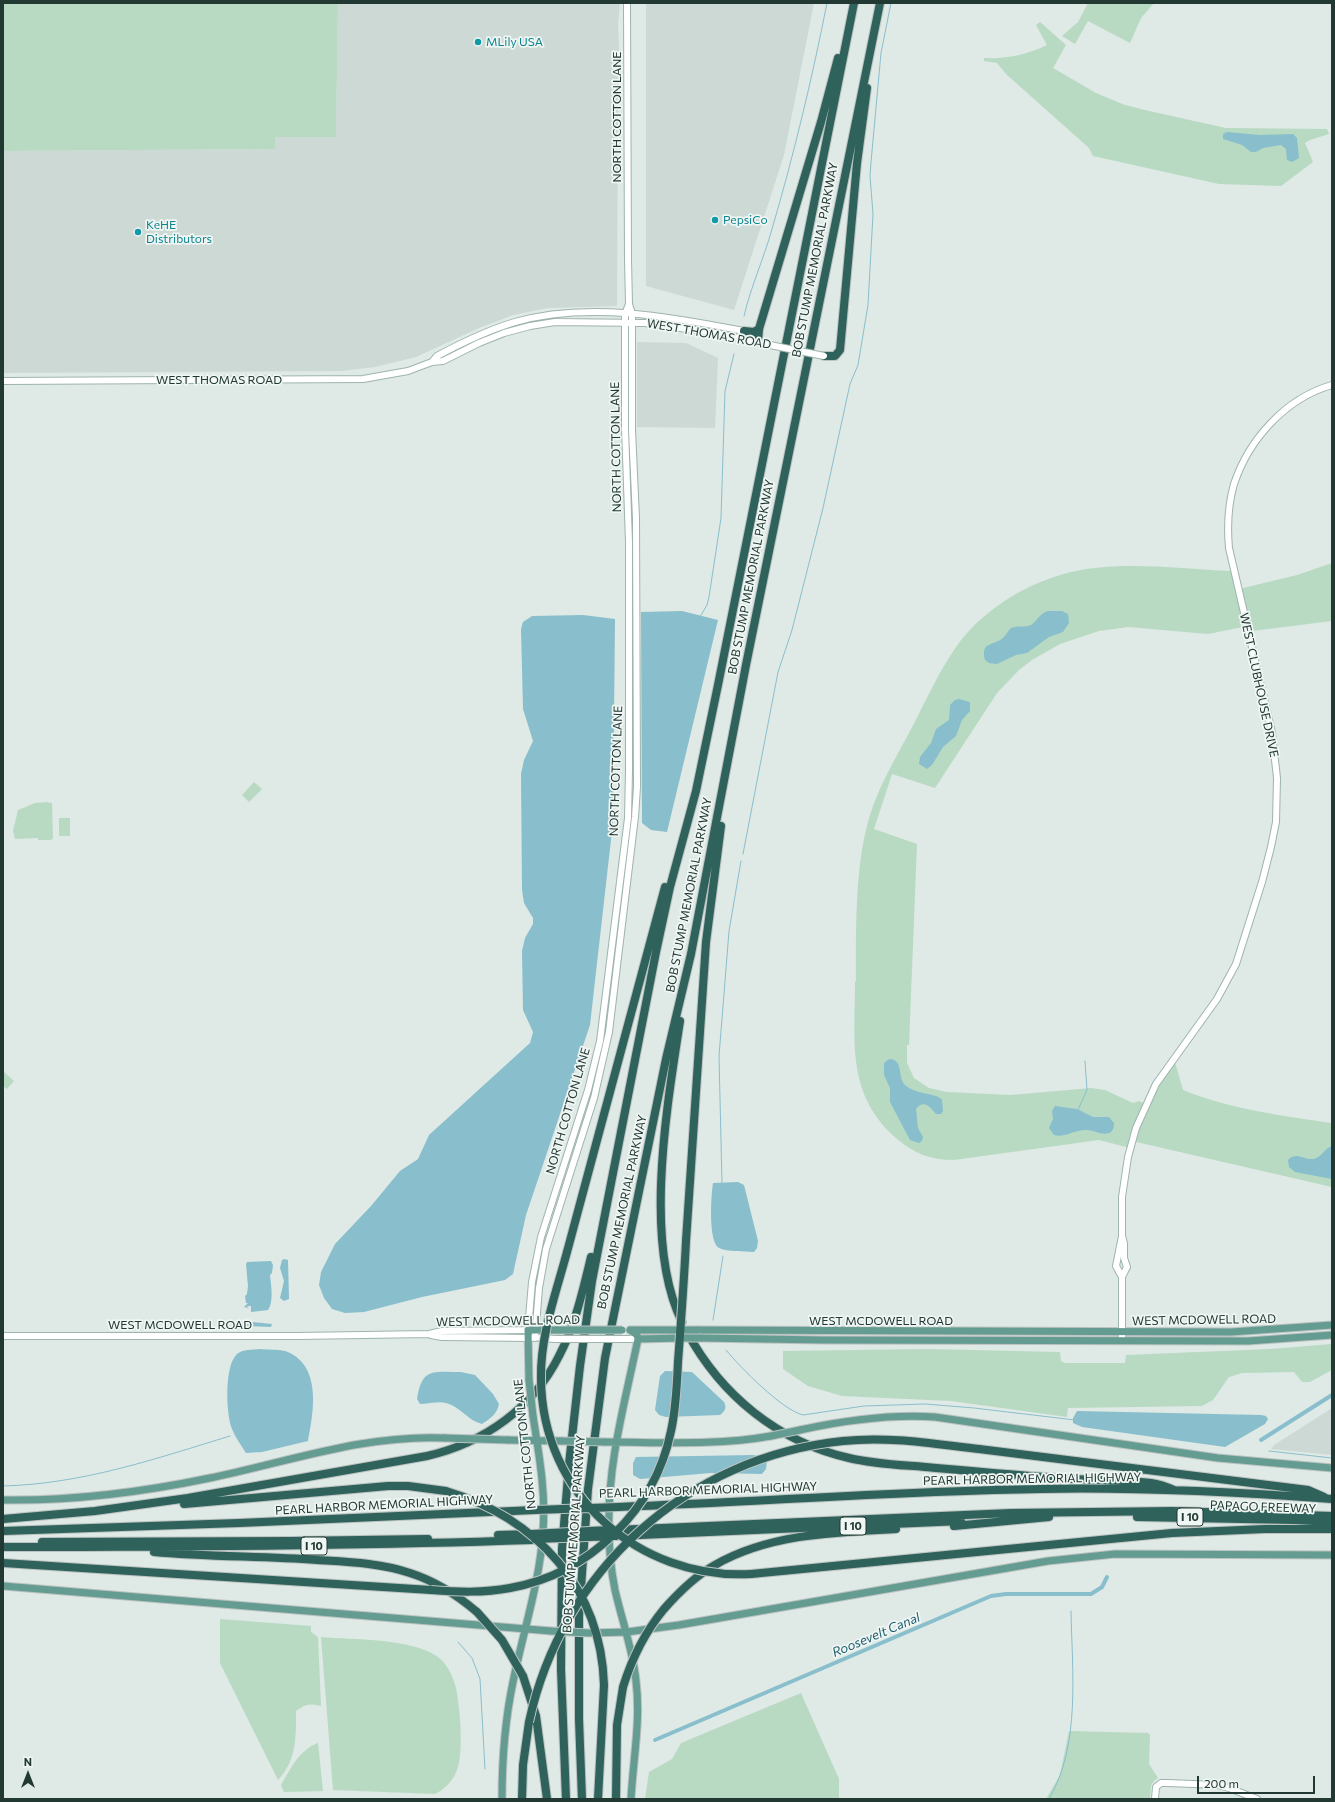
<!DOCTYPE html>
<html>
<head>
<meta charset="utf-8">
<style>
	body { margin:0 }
	#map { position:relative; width:1335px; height:1802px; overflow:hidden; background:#dfe9e5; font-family:Commissioner,sans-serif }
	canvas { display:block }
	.frame { position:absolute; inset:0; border:4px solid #213833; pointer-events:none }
	.north { position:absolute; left:8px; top:1754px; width:40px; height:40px; -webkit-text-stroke:3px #eff6f3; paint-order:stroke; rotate:0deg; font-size:11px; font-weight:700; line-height:16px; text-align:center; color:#213833 }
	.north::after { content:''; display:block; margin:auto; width:14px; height:18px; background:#213833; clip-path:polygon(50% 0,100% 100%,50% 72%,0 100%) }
	.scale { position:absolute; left:1197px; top:1776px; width:118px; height:18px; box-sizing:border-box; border:2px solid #213833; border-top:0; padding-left:5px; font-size:12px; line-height:14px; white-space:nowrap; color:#213833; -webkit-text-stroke:3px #eff6f3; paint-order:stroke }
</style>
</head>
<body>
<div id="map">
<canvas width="1335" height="1802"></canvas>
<div class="frame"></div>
<div class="north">N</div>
<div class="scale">200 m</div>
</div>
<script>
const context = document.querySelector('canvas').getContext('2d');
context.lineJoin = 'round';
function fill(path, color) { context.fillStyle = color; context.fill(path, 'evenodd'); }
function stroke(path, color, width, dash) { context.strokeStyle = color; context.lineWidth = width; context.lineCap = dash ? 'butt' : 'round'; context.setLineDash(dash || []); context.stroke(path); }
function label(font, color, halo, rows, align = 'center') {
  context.font = font + ' Commissioner,sans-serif'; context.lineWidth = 3.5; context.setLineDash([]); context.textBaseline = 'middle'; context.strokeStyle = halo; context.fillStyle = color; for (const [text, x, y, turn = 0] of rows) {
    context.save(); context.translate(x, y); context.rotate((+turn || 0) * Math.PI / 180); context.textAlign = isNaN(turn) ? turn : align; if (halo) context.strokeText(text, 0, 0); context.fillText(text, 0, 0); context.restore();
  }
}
fill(new Path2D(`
	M338,3H620L618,25L620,70L618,91L617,306L548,308L513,315L479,328L416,357L375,367L341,371L3,373V151L274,149V137H336Z
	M646,3H814L784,155L734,310L646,286Z
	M637,342L686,343L718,358L715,428L637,427Z
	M1332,1408V1455L1271,1449L1274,1445Z`), '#cdd9d4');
fill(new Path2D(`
	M3,3H338L336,137H275V149L3,151Z
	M1088,3H1154L1141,18L1130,43L1088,21L1075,44L1062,36L1078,22Z
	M1040,22L1066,45L1053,68L1096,93L1125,105L1149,111L1226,128L1327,129L1329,134L1310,140L1305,143L1313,162L1281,186L1219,184L1093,156L1089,148L1006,74L997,63L984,61V58C1008,59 1026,55 1047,45L1036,25Z
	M1332,563V621L1252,631L1243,627L1208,634L1128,627L1099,631L1060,644L1032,660L1019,670L997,693L935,788L892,774L874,829L917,844L909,1045H907V1063L914,1078L929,1088L947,1092L1011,1095L1091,1088L1105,1090L1133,1103L1139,1101L1146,1104L1175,1062L1183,1090C1230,1109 1282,1116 1332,1123V1187L1132,1141L1130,1148L1099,1140L954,1160C930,1160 913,1153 896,1138C846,1094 855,1041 855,982L856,981C856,934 855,876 866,830C874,794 893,763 910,731C925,703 938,673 956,647C980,613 1020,587 1060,575C1114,559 1175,569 1231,571L1235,590L1297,575Z
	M254,782L262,789L249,802L242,795Z
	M47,802L52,803L53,838L51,840H38V838L15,839L13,831L18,810L35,803Z
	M59,818H70V836H59Z
	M3,1071L14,1081L7,1089L3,1086Z
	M1332,1344V1370L1310,1382H1302L1294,1372L1242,1373L1229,1377L1213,1400L1202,1406L1068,1408L1067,1417L951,1401L842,1396L808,1386L783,1369V1351L928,1349L1060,1352L1061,1361L1065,1363H1125L1126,1355L1270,1349Z
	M220,1619L311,1626V1632L318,1637L321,1706C310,1703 305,1704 296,1711C296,1736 297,1760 278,1780L220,1663Z
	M321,1637C354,1640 407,1638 435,1655C446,1661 453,1676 456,1688C460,1707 464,1753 457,1770C453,1781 445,1789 435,1794L333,1790Z
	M801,1693L839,1779V1799H645L649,1772L672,1759L681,1743Z
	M1069,1731L1148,1733L1150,1735L1149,1764L1158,1778C1149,1783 1151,1790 1150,1799H1046L1060,1775Z
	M318,1743L323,1791L284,1792L281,1785C291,1768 299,1750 318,1743Z`), '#b8dac3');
fill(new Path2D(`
	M1227,132L1260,135L1293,134L1297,138L1299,158L1292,162L1287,160L1286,149L1281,145L1263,148L1256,152H1251L1242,145L1223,139V134Z
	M682,611L718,620L667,832L651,830L642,823L641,612Z
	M1048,611H1062L1068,614L1069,623L1063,632L1049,637L1027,653L1016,655L997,664L989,663L985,660C980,641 994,646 1003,638C1006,635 1008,631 1011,628C1018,625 1025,628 1031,625C1037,621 1040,613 1048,611Z
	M583,615L615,619L613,822L590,1025L526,1215L513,1274L505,1280L422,1297L364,1312L345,1313L332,1309L324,1298L319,1285L321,1272L335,1244L371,1206L400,1171L418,1159L429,1135L530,1043L533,1032L523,1010L522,951L525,938L533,924V918L524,903L522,890L521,774L524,760L533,741L523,709L521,629L523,622L532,616Z
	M959,699L970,702V711L962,720L956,736L943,747L932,765L927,769L919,764L920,757L931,743L936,729L949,720L950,705L955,700Z
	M889,1059C904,1059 897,1077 905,1085C916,1095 938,1093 942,1100L943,1111L941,1114H936C930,1107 924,1099 916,1109L918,1128L923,1137L922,1141L919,1143L910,1140L890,1102V1088L884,1075V1063Z
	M1055,1106L1077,1109L1093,1117H1109L1114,1123C1114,1126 1114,1129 1111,1132C1103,1137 1093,1129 1085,1130C1074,1130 1065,1138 1054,1135L1049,1128L1053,1119L1052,1111Z
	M1332,1146V1179L1295,1172L1289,1167L1288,1160C1296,1151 1304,1160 1313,1159C1322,1158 1324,1148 1332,1146Z
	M738,1182L744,1185L758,1241L757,1248L754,1252C745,1251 727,1252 719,1248C708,1242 711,1195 713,1183Z
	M284,1259L288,1260L289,1299L284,1301L280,1298L284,1281L280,1268L282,1260Z
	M271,1261L273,1265L272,1273L270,1275C271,1285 274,1302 268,1310L251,1312V1306H247L249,1308L244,1307L248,1303H246L245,1296L247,1294L248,1286L246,1264L247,1262Z
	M252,1322L272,1324L271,1327L246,1326V1324Z
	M260,1349C268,1350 277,1349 285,1351C322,1364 314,1411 308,1441L262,1452L246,1453C241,1445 235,1437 232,1429C226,1414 224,1366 237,1354C243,1349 252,1350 260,1349Z
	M665,1371L692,1372L724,1402C727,1408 725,1411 720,1415L666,1417L659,1415L655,1410L660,1376Z
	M461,1372L475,1375L493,1394L499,1404C497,1414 490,1419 482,1424C468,1421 460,1406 446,1403C439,1401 428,1404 420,1404L417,1399C422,1367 433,1372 461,1372Z
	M1077,1411L1261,1415L1266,1416L1268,1419L1265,1424L1225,1447L1082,1427L1073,1423V1418Z
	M753,1455L763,1457L767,1461L766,1469L762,1474L711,1473L640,1479L633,1475V1463L636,1457Z`), '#89becc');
stroke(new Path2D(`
	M744,316C751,286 764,258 772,229C794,154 812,79 827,3
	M700,617L707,605L709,597L721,518L725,391L734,354
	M743,854L778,672L792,630L823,508L850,384L858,365L868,305L873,214L870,176L871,162L881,53L891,3
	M1078,1110L1087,1090L1085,1061
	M722,1183L719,1056L729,931L741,861
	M713,1320L723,1256
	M726,1350C740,1367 782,1410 803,1415L864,1406L925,1404L974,1408L1075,1420
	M1269,1451L1332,1458
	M3,1486C82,1484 155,1459 230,1436
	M458,1642L472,1658L480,1679L485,1769
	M1049,1799C1081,1745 1072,1671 1071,1611`), '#89becc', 1);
stroke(new Path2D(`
	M1261,1440L1332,1395
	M655,1740L991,1596L1006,1594H1091L1102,1587L1107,1577`), '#89becc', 4);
const secondary = new Path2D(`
	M432,362L437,356C463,342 488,330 515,322C587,301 672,317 744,331
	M3,381L363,379L408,371L432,362L443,361L479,343L504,333L530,326L555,322L645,323L715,333L770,345
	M1122,1236L1116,1266L1122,1277
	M431,1335L442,1337L531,1338
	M3,1336H297L429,1334L442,1331L528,1330L532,1282L541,1237L588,1090L600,1041L628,818L629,771V542L625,428V314L629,304
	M535,1338L539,1288L546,1249L594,1098L609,1032L635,817L637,787L636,518L632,430V314L629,304L628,260L627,3
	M540,1338L556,1339
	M621,1339H638
	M1122,1341V1277L1127,1267L1124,1258V1243L1122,1236V1197L1128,1157L1136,1128L1156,1084L1217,999L1236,964L1262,882L1271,847L1276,822L1277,778L1272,733L1229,548C1227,526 1228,505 1234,484C1249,439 1286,398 1332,385
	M1155,1799L1156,1787L1161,1783H1168L1218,1785L1229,1788L1257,1799`);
const primary = new Path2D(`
	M630,1330L637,1335L638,1339C625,1402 607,1465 609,1530C609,1550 611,1570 615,1590C622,1621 633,1650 636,1681C641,1720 633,1760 631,1799
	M630,1330H677
	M697,1330L1231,1332L1332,1325
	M701,1338L823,1340L1248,1341L1332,1335
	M638,1339L682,1338
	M529,1380L528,1330H558
	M800,1430C846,1420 889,1414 935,1417L1218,1458L1332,1468
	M508,1440L562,1441
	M604,1442C660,1442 715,1446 771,1436
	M3,1500C72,1501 143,1492 210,1478C288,1462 365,1434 445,1438
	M3,1586L551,1631
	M591,1633L627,1632L679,1625L1048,1561L1115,1554L1332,1555
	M502,1799C502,1760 505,1720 513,1682C523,1632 540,1582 543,1531C546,1492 539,1455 533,1416`);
const highway = new Path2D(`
	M744,331L754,332L759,329
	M758,342L759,329L821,122L838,58
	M824,356H835L840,350L857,163L867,88
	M680,1021C667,1106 643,1243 682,1322
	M686,1241L706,942L721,826
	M567,1252L665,887
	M687,1332C721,1395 778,1442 849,1458C878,1465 907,1465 936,1468C981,1472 1027,1476 1072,1479C1098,1480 1125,1480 1151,1483C1158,1484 1167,1487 1174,1490
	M979,1449L1308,1490L1324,1497
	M184,1504L388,1486H408L446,1491
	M618,1507C759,1502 900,1491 1041,1489C1138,1487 1235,1492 1332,1499
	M1137,1517L1295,1520L1332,1522
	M3,1519L95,1511L188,1498L427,1456C484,1443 533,1408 559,1356C575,1326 583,1290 591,1257
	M954,1526L1049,1517
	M615,1530L1011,1513L1172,1511L1332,1516
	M3,1531L239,1523L535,1510
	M498,1535L532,1534
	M617,1536L961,1521
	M42,1542L290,1541L428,1539
	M3,1547C179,1547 356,1546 532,1540
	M154,1552C208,1557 263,1556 317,1560C349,1562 380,1563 410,1573C435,1581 457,1595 477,1612
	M3,1563L431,1590
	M751,1574L1172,1533L1265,1529H1332
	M664,1609C679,1592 695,1576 715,1565C768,1534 836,1532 896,1529
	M523,1676L536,1716L547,1799
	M522,1799L523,1765L529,1722
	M566,1799L561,1669L562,1549L569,1464L580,1366L592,1281L656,952L670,887L696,791L718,685L854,3
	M582,1799L579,1719V1616L588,1489L605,1358L666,1059L691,954L746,665L880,3
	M598,1799L604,1685
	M616,1799L617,1725L623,1687`);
stroke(secondary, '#9eb4ad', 8);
stroke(primary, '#bcc3c2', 9);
stroke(highway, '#bcc3c2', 10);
stroke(secondary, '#fff', 6);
stroke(primary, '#659c91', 7);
stroke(highway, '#2e625a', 8);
const secondaryBridge = new Path2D(`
	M770,345L824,356
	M556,1339H621`);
const primaryBridge = new Path2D(`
	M558,1330H622
	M677,1330H697
	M682,1338H701
	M529,1380L533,1416
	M771,1436L800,1430
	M445,1438L508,1440
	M562,1441L604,1442
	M551,1631L589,1633`);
const highwayBridge = new Path2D(`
	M567,1252C556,1293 540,1336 541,1379C542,1494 638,1580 751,1574
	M446,1491C537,1518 601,1588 604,1685
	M535,1510L618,1507
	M532,1534L609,1530
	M535,1539L615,1536
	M431,1590C458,1592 483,1593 510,1588C589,1574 655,1510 671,1431C676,1409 677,1385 678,1362C681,1322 684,1282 686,1241
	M477,1612L502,1640L523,1676
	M623,1687C632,1658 645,1632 664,1609
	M529,1722C562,1570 687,1457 843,1441C889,1436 934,1444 979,1449`);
stroke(secondaryBridge, '#9eb4ad', 8, []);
stroke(primaryBridge, '#bcc3c2', 9, []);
stroke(highwayBridge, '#bcc3c2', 10, []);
stroke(secondaryBridge, '#fff', 6);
stroke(primaryBridge, '#659c91', 7);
stroke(highwayBridge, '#2e625a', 8);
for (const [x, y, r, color] of [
	[478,42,4,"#0f9aa8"],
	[715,220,4,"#0f9aa8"],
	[138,232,4,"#0f9aa8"]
]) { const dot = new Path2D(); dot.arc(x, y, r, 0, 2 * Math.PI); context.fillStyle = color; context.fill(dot); stroke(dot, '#eff6f3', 1.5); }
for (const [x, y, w] of [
	[1190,1517,26],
	[853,1526,26],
	[314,1546,26]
]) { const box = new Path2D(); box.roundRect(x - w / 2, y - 9, w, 18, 3); context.fillStyle = '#eff6f3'; context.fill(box); stroke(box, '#213833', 1); }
label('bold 11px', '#213833', null, [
	["I 10",1190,1517],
	["I 10",853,1526],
	["I 10",314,1546]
]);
label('12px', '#0d838f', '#eff6f3', [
	["MLily USA",486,42],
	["PepsiCo",723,220],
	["KeHE",146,225],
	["Distributors",146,239]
], 'left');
label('12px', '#213833', '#eff6f3', [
	["NORTH COTTON LANE",617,117,-90],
	["BOB STUMP MEMORIAL PARKWAY",815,260,-79],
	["WEST THOMAS ROAD",709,334,10],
	["WEST THOMAS ROAD",219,380],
	["NORTH COTTON LANE",616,447,-91],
	["BOB STUMP MEMORIAL PARKWAY",751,577,-79],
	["WEST CLUBHOUSE DRIVE",1259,685,78],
	["NORTH COTTON LANE",616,771,-88],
	["BOB STUMP MEMORIAL PARKWAY",689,895,-79],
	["NORTH COTTON LANE",568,1111,-74],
	["BOB STUMP MEMORIAL PARKWAY",622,1212,-78],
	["WEST MCDOWELL ROAD",1204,1320,-1],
	["WEST MCDOWELL ROAD",508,1321,-1],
	["WEST MCDOWELL ROAD",881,1321],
	["WEST MCDOWELL ROAD",180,1325],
	["NORTH COTTON LANE",525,1444,-96],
	["PEARL HARBOR MEMORIAL HIGHWAY",1032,1479,-1],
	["PEARL HARBOR MEMORIAL HIGHWAY",708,1490,-2],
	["PEARL HARBOR MEMORIAL HIGHWAY",384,1505,-3],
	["PAPAGO FREEWAY",1263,1507,2],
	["BOB STUMP MEMORIAL PARKWAY",574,1534,-86]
]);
label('italic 13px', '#1f5e70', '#eff6f3', [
	["Roosevelt Canal",876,1635,-23]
]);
</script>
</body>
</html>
